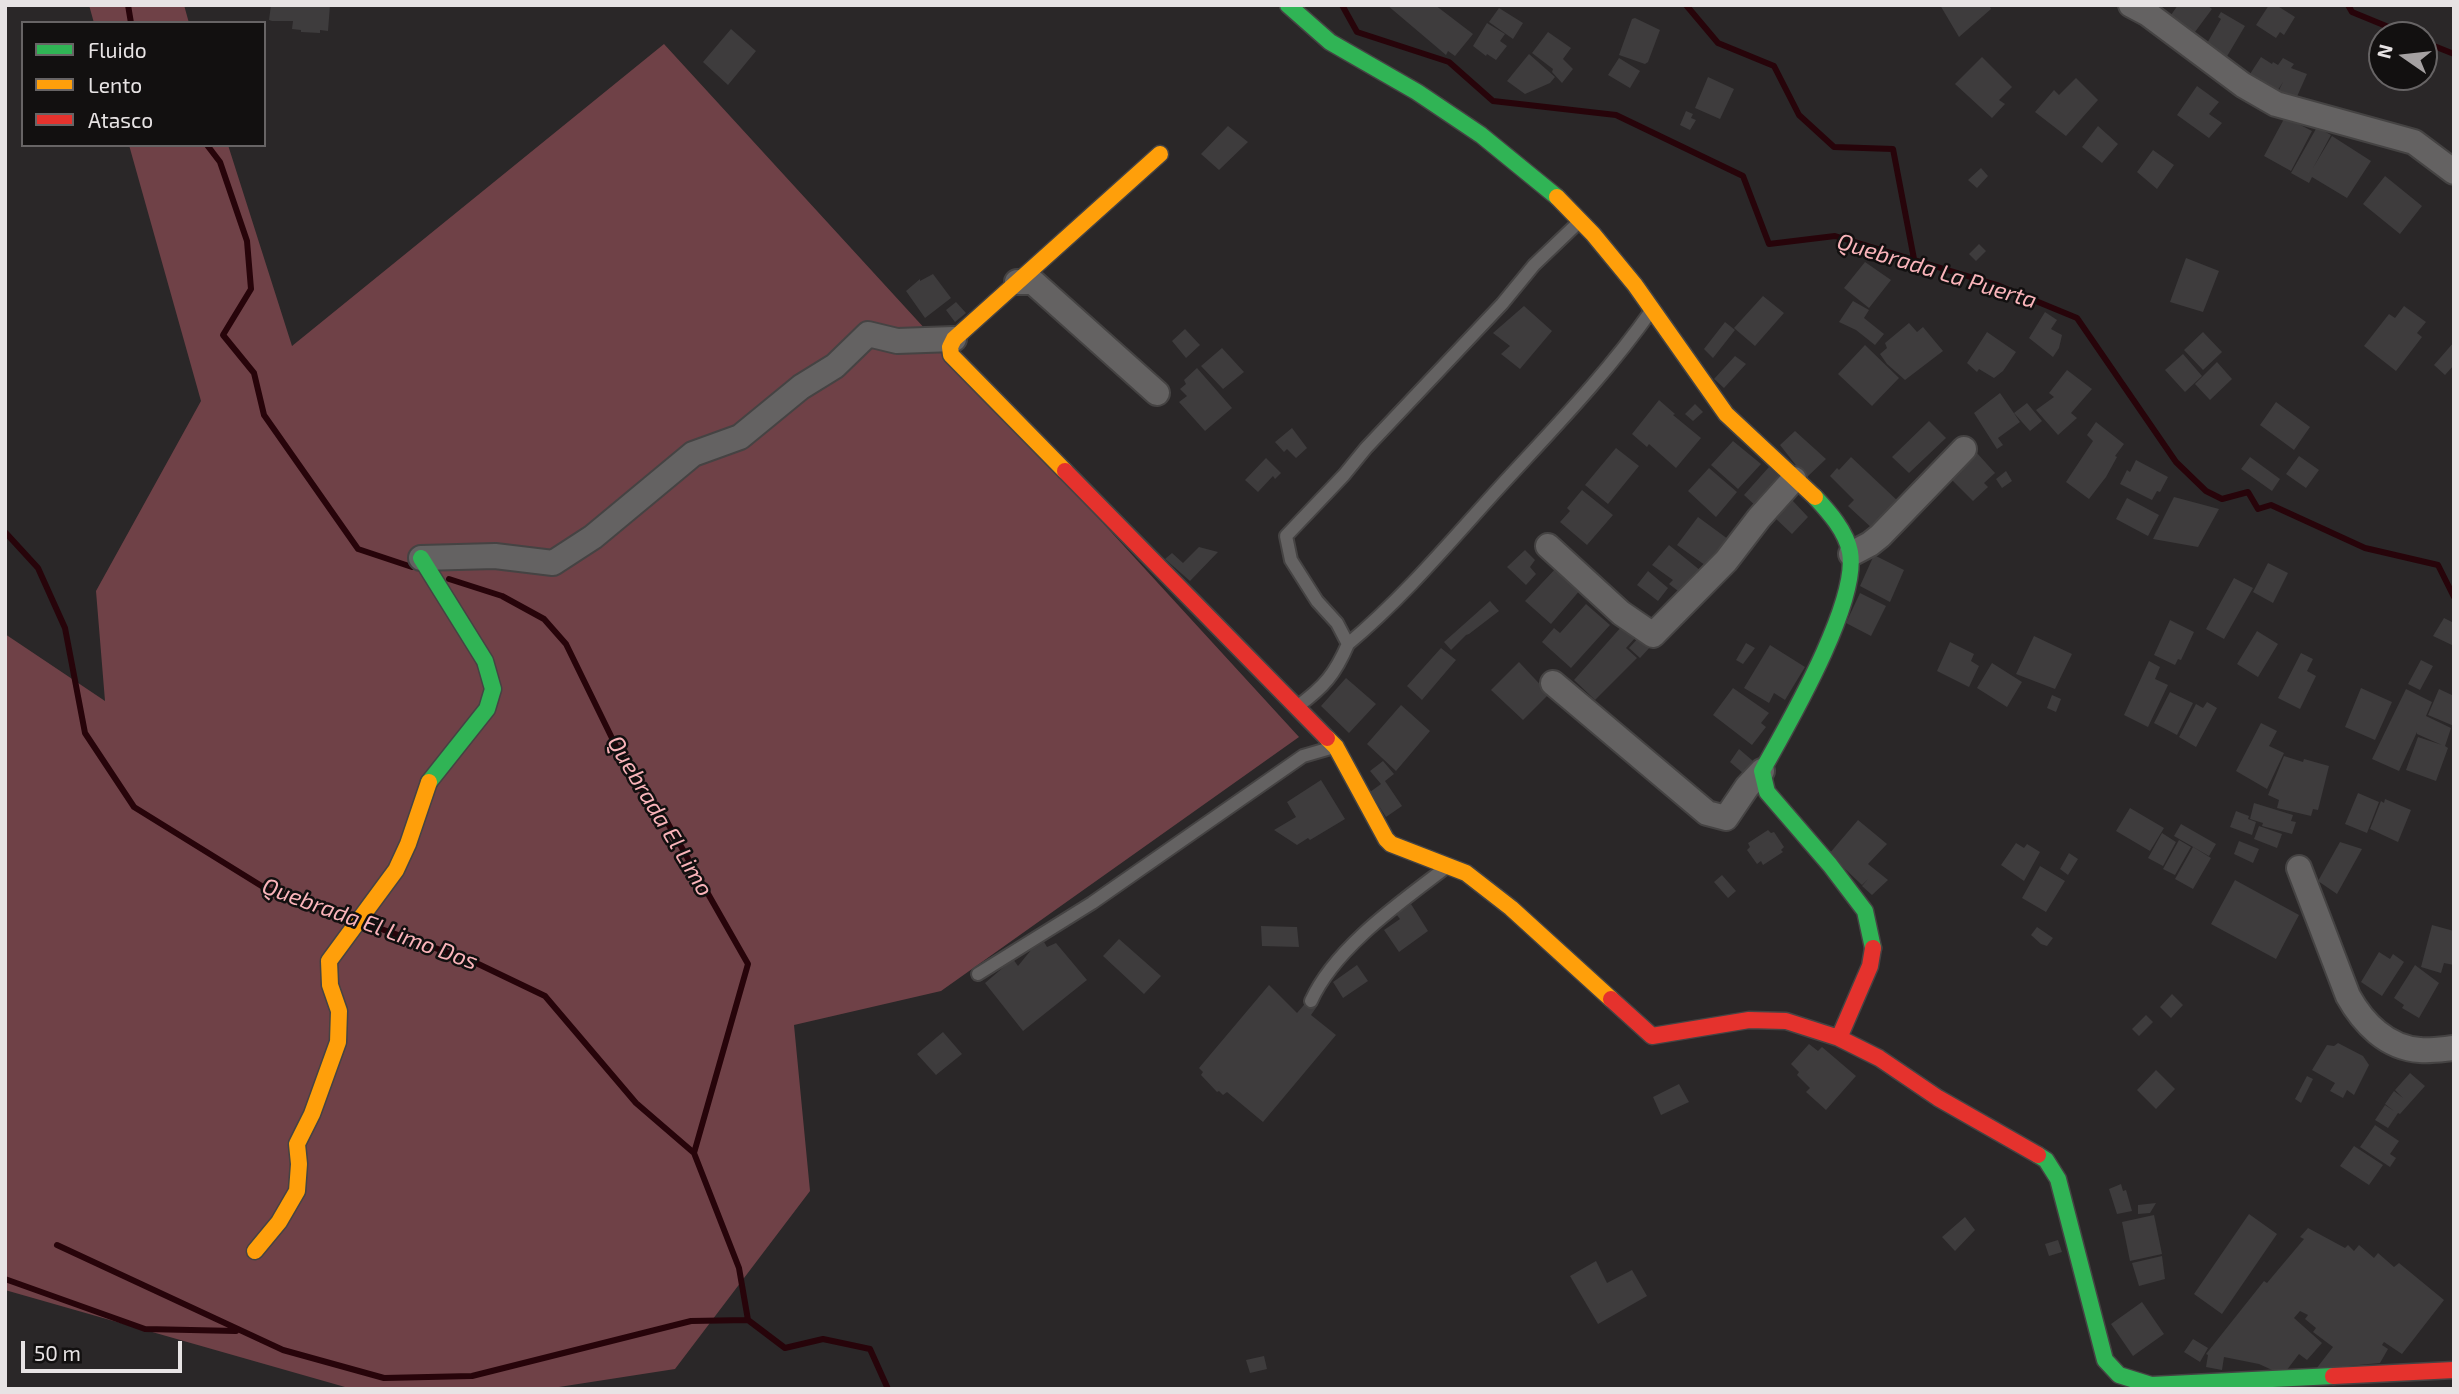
<!DOCTYPE html>
<html>
<head>
<meta charset="utf-8">
<style>
	body { margin:0 }
	#map { position:relative; width:2459px; height:1394px; overflow:hidden; background:#2a2728; font-family:"Exo 2",sans-serif }
	canvas { display:block }
	.frame { position:absolute; inset:0; border:7px solid #e7e3e4; pointer-events:none }
	.legend { position:absolute; left:21px; top:21px; width:245px; height:126px; box-sizing:border-box; background:#121010; border:2px solid #676465; margin:0; padding:9px 12px; list-style:none; font-size:21px; color:#e7e3e4 }
	.legend li { display:flex; align-items:center; gap:14px; height:35px }
	.legend b { width:35px; border:2px solid #676465 }
	.north { position:absolute; left:2368px; top:21px; width:70px; height:70px; box-sizing:border-box; background:#121010; border:2px solid #676465; border-radius:50%; rotate:284deg; font-size:19px; font-weight:700; line-height:28px; text-align:center; color:#e7e3e4 }
	.north::after { content:''; display:block; margin:auto; width:24px; height:32px; background:#a5a1a2; clip-path:polygon(50% 0,100% 100%,50% 72%,0 100%) }
	.scale { position:absolute; left:21px; top:1341px; width:161px; height:32px; box-sizing:border-box; border:4px solid #e7e3e4; border-top:0; padding-left:9px; font-size:21px; line-height:24px; white-space:nowrap; color:#e7e3e4; -webkit-text-stroke:5px #121010; paint-order:stroke }
</style>
</head>
<body>
<div id="map">
<canvas width="2459" height="1394"></canvas>
<div class="frame"></div>
<ul class="legend">
<li><b style="height:9px;background:#30b455"></b>Fluido</li>
<li><b style="height:9px;background:#ff9f0a"></b>Lento</li>
<li><b style="height:9px;background:#e5322d"></b>Atasco</li>
</ul>
<div class="north">N</div>
<div class="scale">50 m</div>
</div>
<script>
const context = document.querySelector('canvas').getContext('2d');
context.lineJoin = 'round';
function fill(path, color) { context.fillStyle = color; context.fill(path, 'evenodd'); }
function stroke(path, color, width, dash) { context.strokeStyle = color; context.lineWidth = width; context.lineCap = dash ? 'butt' : 'round'; context.setLineDash(dash || []); context.stroke(path); }
function label(font, color, halo, rows, align = 'center') {
  context.font = font + ' "Exo 2",sans-serif'; context.lineWidth = 5; context.setLineDash([]); context.textBaseline = 'middle'; context.strokeStyle = halo; context.fillStyle = color; for (const [text, x, y, turn = 0] of rows) {
    context.save(); context.translate(x, y); context.rotate((+turn || 0) * Math.PI / 180); context.textAlign = isNaN(turn) ? turn : align; if (halo) context.strokeText(text, 0, 0); context.fillText(text, 0, 0); context.restore();
  }
}
fill(new Path2D(`
	M89,5H184L189,23H94Z
	M664,44L1299,737L941,991L794,1025L810,1191L675,1369L546,1389H352L5,1290V634L105,701L96,591L201,401L129,145H228L292,346Z`), '#6f4147');
stroke(new Path2D(`
	M128,5L131,23
	M1342,5L1357,32L1449,62L1493,101L1616,115L1743,176L1769,244L1835,236L1997,285L2077,318L2176,462L2206,491L2222,499L2248,492L2258,509L2271,505L2365,548L2438,565L2454,597
	M1686,5L1718,43L1774,66L1799,115L1834,147L1893,149L1914,259
	M2348,5L2352,12L2408,35
	M2424,42L2454,54
	M207,145L220,162L247,241L251,289L223,335L254,373L264,415L358,549L412,567
	M5,532L38,568L65,628L85,733L134,807L268,890L350,918
	M449,579L502,596L544,619L566,644L631,777L666,820L748,964L694,1153L739,1268L748,1320L785,1348L823,1339L870,1349L888,1389
	M367,924L472,961L545,996L636,1103L694,1153
	M57,1245L283,1350L384,1378L472,1376L691,1321L748,1320
	M5,1279L145,1329L236,1331`), '#27040a', 6);
fill(new Path2D(`
	M271,5H330L328,31L320,30V33L301,32V30L292,29L293,21H272L269,20Z
	M1387,5H1435L1473,34L1455,56L1448,51L1446,55Z
	M1940,5H1989L1991,9L1959,37Z
	M2178,5H2207L2212,9L2189,40L2166,22Z
	M2269,5H2276L2295,17L2284,35L2280,32L2276,38L2256,25Z
	M1499,8L1523,23L1513,39L1489,22Z
	M2221,12L2245,26L2226,58L2206,45L2221,19L2218,17Z
	M1635,18L1660,30L1648,62L1645,64L1619,55L1632,19Z
	M1487,23L1505,34L1500,41L1507,46L1496,60L1487,54L1486,56L1473,46Z
	M731,29L756,51L728,85L703,62Z
	M1548,32L1571,48L1563,59L1573,69L1562,83L1552,72L1553,69L1532,53Z
	M1529,54L1555,77L1550,83L1525,94L1507,81Z
	M1982,57L2012,87L1999,100L2005,104L1992,118L1955,84Z
	M2261,57L2272,64L2273,62L2278,65L2283,58L2294,64L2291,68L2307,74L2295,101L2277,94L2283,82L2273,98L2259,90L2264,83L2250,74Z
	M1619,58L1640,71L1630,88L1608,75Z
	M1708,77L1734,89L1720,119L1695,108Z
	M2076,78L2098,100L2066,136L2035,112L2054,90L2059,95Z
	M2197,86L2219,102L2209,114L2222,123L2209,138L2177,115Z
	M1686,111L1693,114L1691,118L1696,120L1690,130L1680,125Z
	M2285,117L2312,131L2291,171L2264,156Z
	M1228,126L1248,142L1219,170L1201,154Z
	M2098,126L2118,144L2102,163L2082,147Z
	M2317,127L2331,135L2313,168L2332,136L2371,161L2347,198L2312,177L2309,183L2291,173Z
	M2153,150L2174,165L2157,189L2137,172Z
	M1981,168L1988,176L1977,188L1968,180Z
	M2385,176L2422,206L2400,234L2363,204Z
	M1979,244L1986,251L1976,261L1969,254Z
	M2186,258L2219,271L2203,312L2170,302Z
	M1865,262L1891,280L1869,308L1844,288Z
	M933,274L951,298L925,318L906,291L920,279V281Z
	M1763,296L1784,313L1755,346L1734,328Z
	M1853,301L1869,310L1864,318L1884,334L1875,345L1856,330L1839,322Z
	M956,302L966,313L955,322L946,310Z
	M1524,306L1552,331L1520,369L1501,354L1510,346L1493,333Z
	M2404,306L2426,322L2417,333L2422,337L2396,371L2364,346L2389,314L2395,318Z
	M2045,312L2057,320L2051,329L2062,335L2059,348L2053,357L2029,338Z
	M1725,322L1735,330L1713,358L1704,349Z
	M1909,323L1917,332L1923,327L1943,351L1905,380L1887,364L1880,354L1887,348L1885,343Z
	M1185,329L1200,345L1186,358L1172,341Z
	M1987,332L2016,352L2003,371L1994,378L1979,369L1977,372L1967,363Z
	M2203,332L2222,352L2203,370L2184,350Z
	M2454,342V365L2445,375L2434,365Z
	M1865,345L1899,378L1872,406L1838,374Z
	M1222,348L1244,372L1223,389L1201,366Z
	M2183,354L2202,376L2185,392L2165,370Z
	M1735,356L1746,364L1724,388L1714,379Z
	M2217,362L2232,379L2210,400L2195,384Z
	M1197,368L1232,408L1205,431L1179,402L1187,396L1180,389L1186,384L1184,380Z
	M2067,370L2092,389L2071,413L2077,418L2058,435L2036,410L2054,397L2049,393Z
	M2000,393L2020,422L1998,438L2003,445L1997,449L1974,413Z
	M1659,400L1675,414L1673,415L1701,438L1676,468L1649,444L1647,447L1632,434Z
	M2276,402L2310,427L2294,450L2260,425Z
	M2027,403L2042,421L2030,431L2014,413Z
	M1695,404L1703,412L1693,421L1685,414Z
	M1929,421L1946,438L1909,473L1892,457Z
	M2096,422L2124,444L2115,456L2117,457L2106,477L2089,499L2066,482L2093,441L2087,435Z
	M1292,428L1307,448L1296,458L1287,449L1284,452L1275,442Z
	M1795,431L1826,459L1806,478L1780,445Z
	M1733,441L1761,464L1738,489L1711,465Z
	M1616,448L1639,466L1608,504L1585,485Z
	M1977,453L1995,473L1984,483L1988,487L1973,501L1951,479Z
	M2299,456L2319,470L2306,488L2286,474Z
	M1851,457L1900,503L1874,530L1848,506L1854,500L1830,476L1837,468L1839,470Z
	M2250,457L2280,479L2272,491L2241,469Z
	M1266,458L1281,473L1275,479L1273,476L1258,492L1245,480Z
	M2136,460L2168,477L2160,492L2157,491L2152,500L2120,484L2127,470L2130,472Z
	M1769,467L1785,482L1760,510L1744,495Z
	M1709,468L1737,492L1716,517L1688,491Z
	M2006,471L2012,481L2002,488L1996,479Z
	M1582,490L1613,515L1587,545L1560,522L1570,511L1567,508Z
	M2174,497L2219,509L2198,547L2153,539Z
	M2127,498L2159,515L2148,536L2116,519Z
	M1792,500L1808,517L1792,534L1774,517Z
	M1698,517L1732,542L1709,568L1677,545Z
	M1669,545L1701,571L1682,594L1669,584L1673,580L1652,565Z
	M1199,547L1218,552L1190,581L1165,559L1172,553L1183,563Z
	M1525,550L1535,560L1530,567L1536,574L1526,585L1507,567Z
	M1874,555L1904,570L1890,602L1860,586Z
	M2268,563L2288,573L2273,603L2253,592Z
	M1558,566L1581,589L1551,624L1525,601Z
	M1648,571L1668,588L1658,601L1637,585Z
	M2234,578L2253,588L2224,639L2206,629Z
	M1860,593L1886,606L1871,636L1846,623Z
	M1490,601L1499,611L1469,634L1466,635L1451,650L1444,642Z
	M1586,604L1610,625L1571,668L1542,642L1554,628L1560,633Z
	M2444,618L2454,623V646L2433,636Z
	M2170,620L2194,632L2181,660L2178,659L2175,665L2154,655Z
	M1622,626L1636,637L1626,648L1637,658L1595,700L1574,680Z
	M2257,631L2278,644L2258,677L2237,664Z
	M1641,635L1652,645L1640,658L1629,648Z
	M2034,636L2072,654L2055,689L2016,674Z
	M1950,642L1974,654L1971,661L1979,666L1969,687L1937,671Z
	M1746,643L1755,648L1743,664L1736,660Z
	M1770,645L1805,667L1785,700L1774,693L1769,703L1744,688Z
	M1441,648L1456,660L1422,700L1407,686Z
	M2301,653L2313,659L2307,671L2316,676L2300,709L2278,698Z
	M2421,660L2433,666L2420,690L2408,684Z
	M2149,661L2160,667L2155,679L2168,685L2148,727L2124,715Z
	M1519,662L1549,694L1523,720L1491,690Z
	M1992,663L2022,682L2007,707L1977,688Z
	M1346,678L1376,704L1349,733L1321,706Z
	M1733,688L1769,713L1761,723L1766,727L1752,745L1713,715Z
	M2361,688L2392,702L2375,740L2345,727Z
	M2406,689L2432,702L2426,716L2451,728L2445,746L2448,748L2436,781L2406,770L2418,737L2442,745L2417,734V732L2399,771L2372,759Z
	M2439,689L2454,696V726L2428,715Z
	M2170,692L2193,703L2177,735L2154,723Z
	M2052,695L2061,699L2056,712L2047,708Z
	M2207,702L2217,708L2196,747L2179,737L2196,704L2203,708Z
	M1401,705L1430,731L1396,771L1367,744Z
	M2261,723L2277,731L2269,746L2284,753L2267,789L2236,771Z
	M1739,749L1753,761L1744,774L1730,762Z
	M2284,756L2303,762L2304,759L2329,766L2318,810L2313,809L2311,816L2277,808L2279,800L2268,795Z
	M1383,761L1394,774L1385,781L1402,806L1386,817L1370,792L1381,784L1370,771Z
	M1321,780L1345,819L1310,840L1308,838L1297,845L1274,830L1296,817L1287,802Z
	M2358,793L2379,802L2367,833L2345,824Z
	M2385,799L2411,810L2398,842L2370,829L2381,801L2384,803Z
	M2254,803L2293,815L2291,821L2296,822L2292,834L2262,826L2263,823L2250,819Z
	M2130,808L2164,828L2150,851L2116,831Z
	M2236,811L2249,816L2248,819L2256,822L2252,835L2230,827Z
	M1858,820L1887,844L1868,864L1888,880L1872,895L1862,886L1868,879L1862,885L1829,854Z
	M2181,824L2216,844L2209,856L2174,836Z
	M2259,826L2282,834L2277,848L2254,839Z
	M1768,830L1771,833L1774,832L1784,847L1781,850L1783,852L1763,865L1761,861L1757,864L1747,850L1750,847L1748,843Z
	M2162,833L2176,842L2163,866L2148,858Z
	M2179,840L2191,847L2175,875L2163,869Z
	M2239,841L2259,849L2253,863L2234,854Z
	M2340,842L2362,849L2337,894L2318,881Z
	M2016,843L2024,848L2027,844L2040,852L2024,881L2001,865Z
	M2193,847L2211,858L2193,889L2175,879Z
	M2069,853L2078,859L2068,875L2060,869Z
	M2040,866L2065,881L2046,912L2022,898Z
	M1722,875L1736,891L1728,898L1714,882Z
	M2235,880L2299,915L2276,959L2211,924Z
	M1411,904L1428,931L1399,952L1384,930L1400,919L1396,914Z
	M2432,925L2454,931V965L2444,963L2441,973L2421,967Z
	M1261,926L1297,927L1299,947L1262,946Z
	M2037,927L2053,938L2047,946L2041,944L2031,935Z
	M1119,939L1161,976L1144,994L1103,956Z
	M1044,942L1047,947L1056,943L1087,980L1023,1031L985,983L1013,959L1018,966L1031,950Z
	M2379,952L2390,959L2393,954L2404,962L2382,996L2361,982Z
	M1357,965L1368,981L1343,998L1333,982Z
	M2415,965L2439,983L2419,1018L2402,1008L2404,1005L2394,998Z
	M1269,985L1297,1013L1309,999L1318,1005L1311,1015L1336,1035L1263,1122L1227,1092L1223,1095L1219,1091L1217,1092L1201,1075L1203,1072L1199,1068Z
	M2172,994L2183,1005L2171,1018L2160,1007Z
	M2146,1015L2153,1022L2139,1036L2132,1029Z
	M943,1032L962,1054L936,1075L917,1054Z
	M2338,1043L2363,1056L2369,1065L2354,1095L2347,1090L2343,1098L2330,1091L2335,1083L2312,1070L2327,1045L2334,1046Z
	M1809,1044L1818,1051L1822,1047L1856,1076L1826,1110L1806,1092L1810,1088L1797,1075L1799,1072L1791,1064Z
	M2156,1070L2175,1089L2156,1109L2137,1090Z
	M2410,1073L2425,1086L2400,1114L2398,1113L2388,1128L2375,1120L2385,1105L2394,1111L2385,1104L2394,1091L2403,1098L2395,1090Z
	M2307,1076L2313,1079L2301,1103L2295,1099Z
	M1679,1084L1689,1102L1661,1115L1653,1097Z
	M2375,1125L2399,1141L2390,1154L2396,1158L2390,1167L2360,1147Z
	M2354,1146L2383,1165L2369,1185L2340,1166Z
	M2121,1184L2123,1191L2126,1190L2132,1211L2117,1214L2109,1189Z
	M2156,1203L2150,1213L2138,1214V1205Z
	M2249,1214L2277,1234L2222,1314L2194,1294Z
	M2154,1215L2162,1254L2130,1261L2122,1222Z
	M1965,1217L1975,1230L1955,1251L1942,1237Z
	M2308,1228L2345,1248L2348,1245L2354,1251L2359,1245L2374,1258L2378,1253L2394,1267L2399,1263L2444,1300L2402,1354L2384,1342L2382,1345L2388,1349L2380,1363L2316,1369L2333,1347L2313,1332L2316,1328L2305,1319L2308,1315L2300,1311L2294,1318L2322,1343L2307,1360L2299,1354L2283,1375L2259,1364L2224,1357L2222,1370L2206,1367L2208,1355L2206,1354L2264,1281L2267,1283L2304,1239L2300,1237Z
	M2058,1240L2062,1252L2049,1256L2045,1244Z
	M2162,1256L2165,1279L2139,1286L2132,1263Z
	M1596,1261L1607,1283L1632,1270L1647,1296L1598,1324L1570,1276Z
	M2142,1302L2164,1334L2133,1356L2111,1324Z
	M2193,1339L2208,1348L2200,1362L2184,1352Z
	M1264,1356L1267,1369L1250,1373L1246,1360Z`), '#3e3c3d');
const lane = new Path2D(`
	M1348,644C1403,598 1449,543 1497,490C1550,432 1606,375 1651,311
	M1298,706C1324,687 1335,674 1348,644L1337,623L1317,601L1291,560L1286,536L1344,475L1366,448L1502,304L1534,265L1580,221
	M978,974L1092,903L1303,756L1334,747
	M1311,1001C1335,948 1398,904 1444,869`);
const street = new Path2D(`
	M2131,5L2148,14L2243,85L2276,104L2414,142L2454,172
	M1017,282H1033L1157,393
	M1548,546L1621,613L1653,635L1726,561L1759,518L1794,479
	M1851,554L1870,544L1880,536L1964,449
	M421,558L495,556L553,563L593,537L693,454L740,437L801,387L835,366L868,334L897,341L954,339
	M1553,683L1707,813L1726,818L1747,787L1762,771
	M2299,868L2348,996C2363,1023 2387,1048 2420,1050C2431,1051 2443,1049 2454,1048`);
const fast = new Path2D(`
	M1288,5L1330,42L1417,92L1481,135L1557,197
	M1815,497C1829,512 1846,531 1850,552C1859,603 1788,724 1762,771L1767,792L1830,865L1865,911L1873,948
	M421,558L485,661L493,689L487,709L429,782
	M2038,1155L2046,1160L2058,1179L2105,1360L2119,1375L2151,1385L2333,1376`);
const slow = new Path2D(`
	M1557,197L1593,234L1635,285L1726,414L1815,497
	M1065,471L951,355L950,347L954,339L1160,154
	M1327,738L1336,747L1386,839L1391,844L1466,873L1511,908L1611,999
	M255,1251L279,1222L297,1191L299,1164L297,1144L312,1114L338,1042L339,1011L330,985L329,961L396,870L408,844L429,782`);
const jam = new Path2D(`
	M1065,471L1327,738
	M1611,999L1652,1036L1749,1020L1786,1021L1839,1038L1879,1058L1938,1098L2038,1155
	M1839,1038L1870,966L1873,948
	M2333,1376L2454,1370`);
stroke(lane, '#454343', 16);
stroke(street, '#454343', 28);
stroke(fast, '#454343', 19);
stroke(slow, '#454343', 19);
stroke(jam, '#454343', 19);
stroke(lane, '#646262', 12);
stroke(street, '#646262', 24);
stroke(fast, '#30b455', 16);
stroke(slow, '#ff9f0a', 16);
stroke(jam, '#e5322d', 16);
label('italic 23px', '#fab4ba', '#121010', [
	["Quebrada La Puerta",1937,271,17],
	["Quebrada El Limo",660,816,59],
	["Quebrada El Limo Dos",370,924,20]
]);
</script>
</body>
</html>
